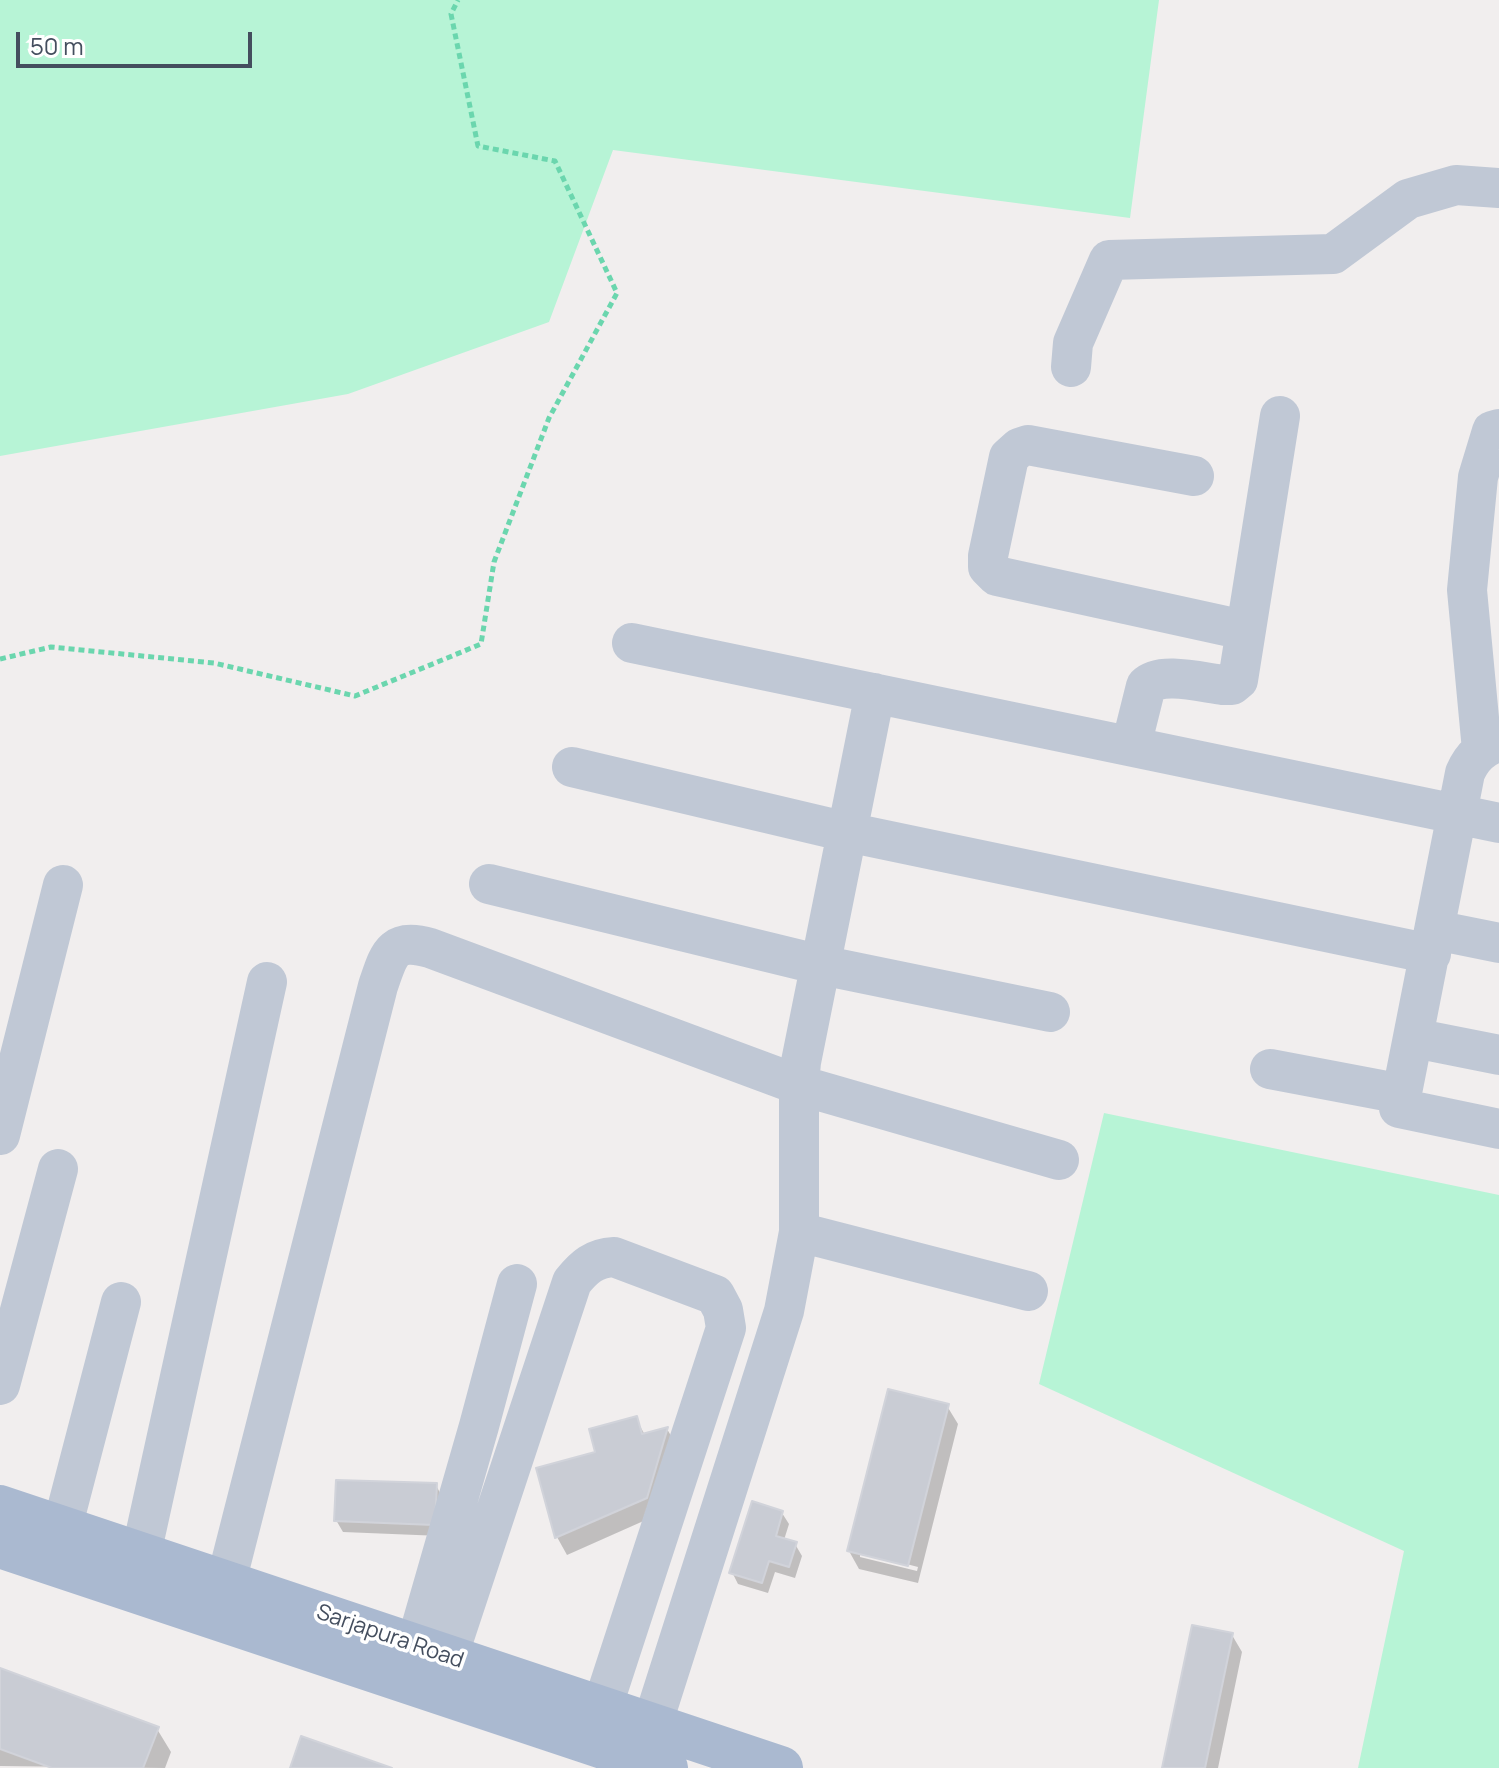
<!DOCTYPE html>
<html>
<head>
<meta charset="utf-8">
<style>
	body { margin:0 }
	#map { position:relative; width:1499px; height:1768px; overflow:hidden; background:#f1eeee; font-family:Manrope,sans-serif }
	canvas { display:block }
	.scale { position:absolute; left:16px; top:32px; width:236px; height:36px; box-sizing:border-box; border:4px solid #444e5e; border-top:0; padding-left:10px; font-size:24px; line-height:28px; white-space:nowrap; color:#444e5e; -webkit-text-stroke:6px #fff; paint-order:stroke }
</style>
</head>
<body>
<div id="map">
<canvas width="1499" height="1768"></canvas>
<div class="scale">50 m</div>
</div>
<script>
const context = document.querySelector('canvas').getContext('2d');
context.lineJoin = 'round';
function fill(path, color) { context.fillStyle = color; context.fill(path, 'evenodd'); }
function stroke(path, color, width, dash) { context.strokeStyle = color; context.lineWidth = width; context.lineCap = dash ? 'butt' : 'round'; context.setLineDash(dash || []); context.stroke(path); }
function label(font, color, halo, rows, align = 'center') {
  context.font = font + ' Manrope,sans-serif'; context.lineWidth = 7; context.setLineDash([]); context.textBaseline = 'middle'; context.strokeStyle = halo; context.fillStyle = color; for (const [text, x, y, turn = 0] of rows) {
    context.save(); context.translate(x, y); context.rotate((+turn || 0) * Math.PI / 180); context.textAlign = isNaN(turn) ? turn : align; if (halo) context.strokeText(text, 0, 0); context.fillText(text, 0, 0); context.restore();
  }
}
fill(new Path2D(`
	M0,0H1159L1130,218L613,150L549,322L348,394L0,456Z
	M1104,1113L1499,1195V1768H1358L1404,1551L1039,1384Z`), '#b7f4d6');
fill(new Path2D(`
	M947,1406L958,1424L918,1583L859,1569L849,1551ZM860,1552L918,1567L917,1571L860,1557Z
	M636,1419L645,1435L667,1429L677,1446L657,1515L567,1555L557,1537L539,1469L598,1453Z
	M436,1485L442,1497L441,1536L343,1532L336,1520Z
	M782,1513L789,1524L784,1540L795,1544L802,1556L795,1578L775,1572L768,1593L738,1584L732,1572Z
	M1232,1635L1242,1652L1218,1768H1164Z
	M0,1671L157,1729L171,1752L165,1768L0,1766Z`), '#0003');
const building = new Path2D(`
	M888,1389L949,1404L908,1566L847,1551Z
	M637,1416L642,1434L668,1427L647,1498L555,1538L536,1468L595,1452L589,1429Z
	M336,1480L437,1483L435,1525L334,1521Z
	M752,1501L783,1511L776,1536L797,1542L789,1567L769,1561L762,1583L729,1573Z
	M1192,1625L1233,1633L1205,1768H1162Z
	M0,1668L159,1727L143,1768H52L0,1749Z
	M301,1736L392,1768H290Z`);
fill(building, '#c9ccd4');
stroke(building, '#d1d3da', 2);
stroke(new Path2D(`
	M0,659L51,647L214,663L355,696L481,644L494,562L549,418L617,293L555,161L478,146L451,14L458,0`), '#6bd6ae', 5, [6, 4]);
stroke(new Path2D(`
	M1071,367L1073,343L1109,260L1333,254L1408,199L1456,185L1499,188
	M1194,476L1028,445L1019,448L1009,457L988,556V567L997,576L1244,630
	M632,643L1499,823
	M1499,742C1482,747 1472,757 1465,773L1399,1108L1499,1129
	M1131,746L1146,686C1160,671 1204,683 1223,685H1232L1238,680L1280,416
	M1482,750L1467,590L1478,477L1492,431L1499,429
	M572,767L847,832L1431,954
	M489,884L821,965L1050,1012
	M1435,930L1499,943
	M1414,1038L1499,1055
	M1270,1069L1402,1094
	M0,1135L63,885
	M799,1232L1028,1291
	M0,1385L58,1169
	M62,1528L121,1302
	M141,1554L267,982
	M226,1582L378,986C389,954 392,937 430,948L799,1085L1059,1160
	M416,1645L479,1426L517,1284
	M448,1656L572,1282C584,1267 594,1258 614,1257L715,1295L723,1310L726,1328L602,1708
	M652,1725L784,1311L799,1232V1085L801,1062L875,693`), '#c0c8d5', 40);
stroke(new Path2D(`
	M0,1507L781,1768
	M0,1546L666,1768`), '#aab9d0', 44);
label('22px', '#444e5e', '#fff', [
	["Sarjapura Road",390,1637,19]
]);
</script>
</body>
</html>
